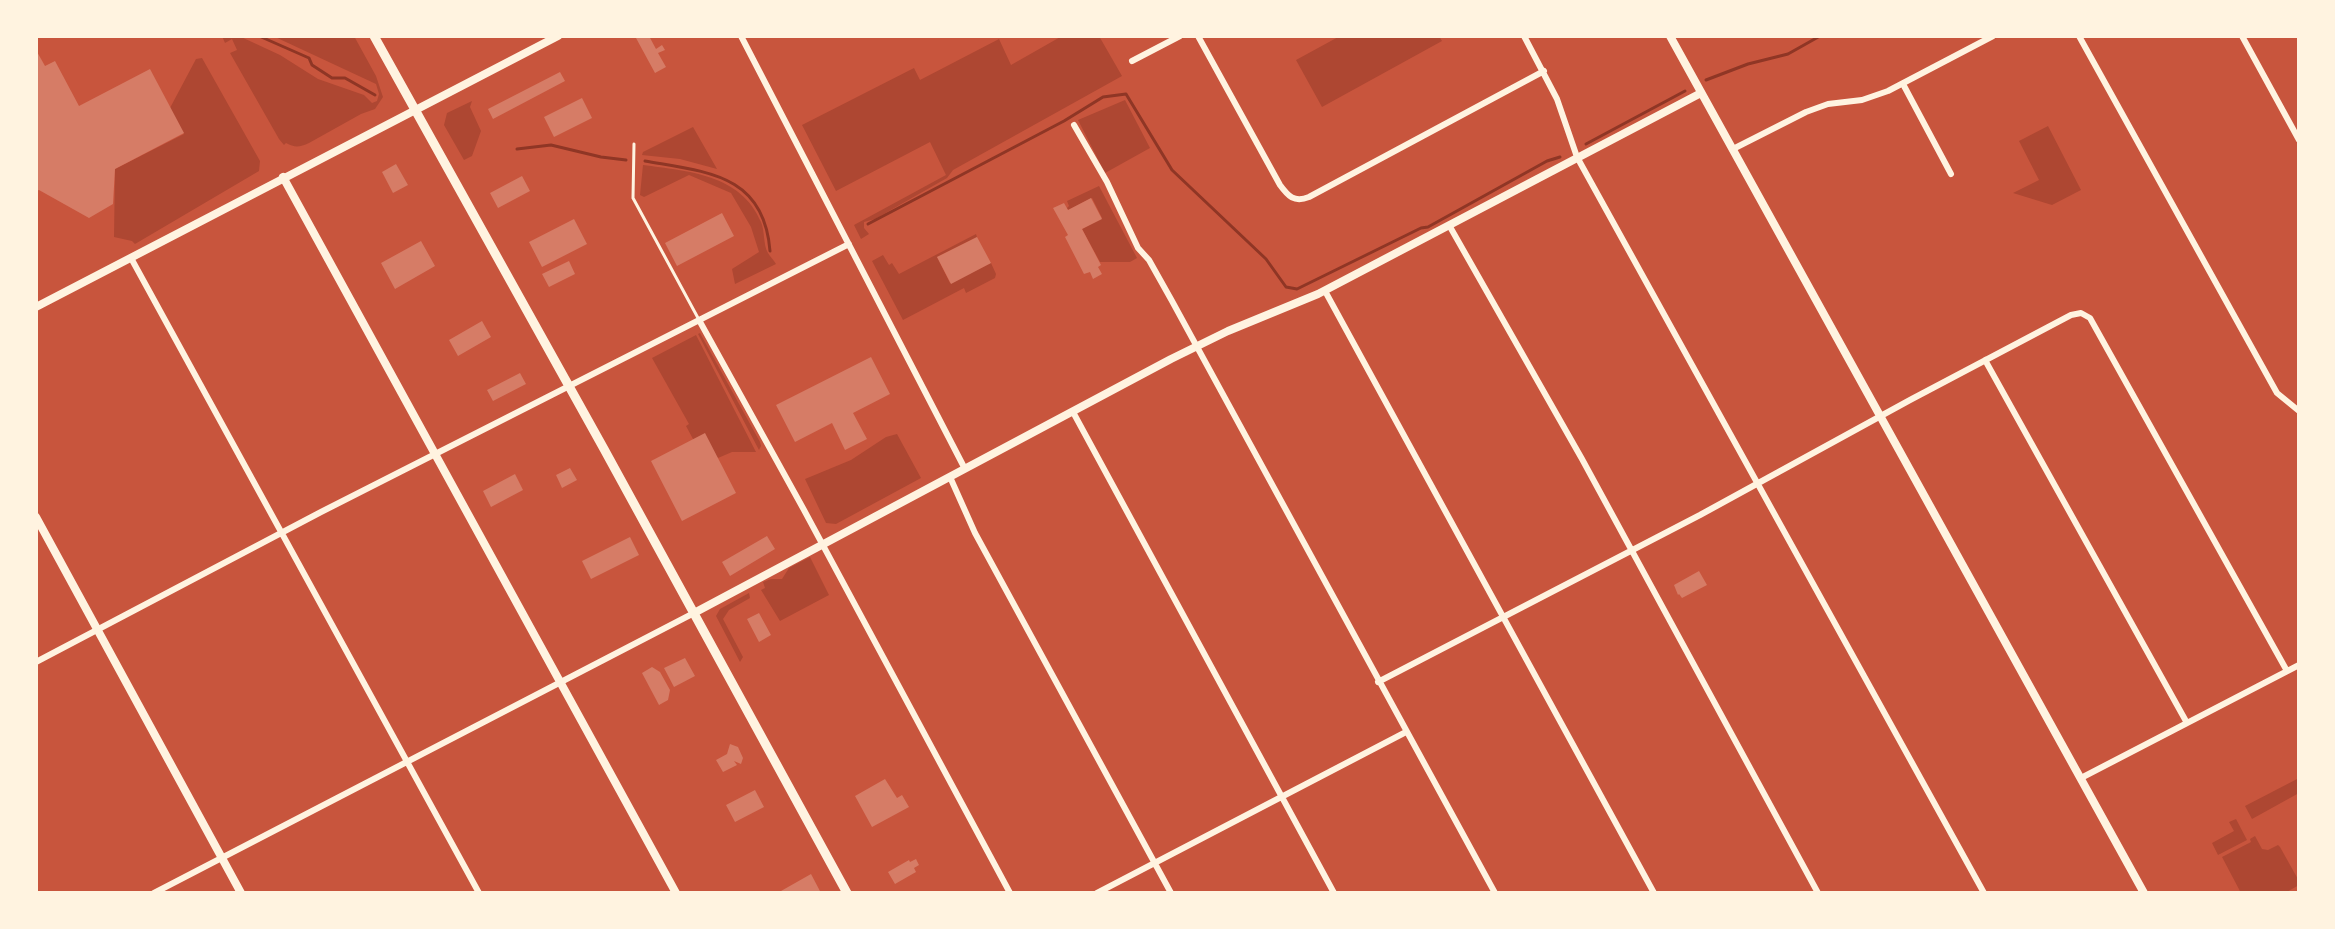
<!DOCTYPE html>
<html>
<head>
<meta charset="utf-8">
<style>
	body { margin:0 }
	#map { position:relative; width:2335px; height:929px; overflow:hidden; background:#c8553d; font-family:Rubik,sans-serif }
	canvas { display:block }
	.frame { position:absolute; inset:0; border:38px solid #fff3e0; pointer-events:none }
</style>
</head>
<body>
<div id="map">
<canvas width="2335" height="929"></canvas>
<div class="frame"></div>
</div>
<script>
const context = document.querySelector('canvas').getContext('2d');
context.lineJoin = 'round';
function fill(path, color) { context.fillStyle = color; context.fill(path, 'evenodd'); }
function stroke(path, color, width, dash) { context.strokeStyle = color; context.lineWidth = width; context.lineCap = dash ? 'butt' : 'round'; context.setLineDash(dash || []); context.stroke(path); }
fill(new Path2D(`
	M222,36H239L280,55L318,79L364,95L372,103L377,101L379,94L376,84L273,36H354L376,76L383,97L375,109L361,114L309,143C300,147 295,148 286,143L284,145L279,139L230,53L237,50L232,39L225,43Z
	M1062,36H1099L1122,76L953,170L947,178L875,219L864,222V228L869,234L861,239L854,225L946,175L930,142L836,191L802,125L914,68L920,80L999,39L1011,65Z
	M1340,36H1439L1442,41L1322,107L1296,60Z
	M202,58L260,161L259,171L135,244L132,241L114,237L115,169L184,134L170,108L196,59Z
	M1125,100L1150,148L1105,173L1078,120Z
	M472,101L470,107L481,131L472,156L464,160L444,125L447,113Z
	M2048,126L2081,190L2052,205L2013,193L2039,180L2019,141Z
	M693,127L717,169L680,159L642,155L643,152Z
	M643,165C687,171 741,174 761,222C765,231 763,245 768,253C770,257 774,260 776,264L735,284L732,269L759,252L751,227L731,193L689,175L644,197L640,195Z
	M1099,186L1137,258L1130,262H1100L1082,229L1102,218L1092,198L1068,210L1067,208L1069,206L1067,201Z
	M976,234L977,237L937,257L950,283L991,263L996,274L995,278L966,293L964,288L903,320L872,261L883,255L889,265L892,263L899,274Z
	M700,333L760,442L761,446L759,450L698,334Z
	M696,335L756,452H732L718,458L693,439L686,426L689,424L652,358Z
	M897,434L921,478L836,524L826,523L805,479L851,460L886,437Z
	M810,557L829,595L780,621L761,590L765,588L763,582L771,579H782L789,568Z
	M749,593L750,598L729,610L723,619L743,657L740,662L716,616L720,609Z
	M2299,778V793L2252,819L2245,806Z
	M2236,819L2247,840L2218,855L2212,843L2234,831L2229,822Z
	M2255,836L2262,849L2268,850L2278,845L2280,847L2299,881V885L2285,893H2241L2222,857L2251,842L2250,839Z`), '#ae4732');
stroke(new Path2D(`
	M259,36L309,58L312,65L332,78H345L375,95
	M1706,80L1748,64L1788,54L1820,36
	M1586,144L1685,91
	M517,149L551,145L601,157L626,160
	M645,161C707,172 764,174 770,251
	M868,224L1064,121L1103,97L1126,94L1172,170L1266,259L1286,287L1297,289L1421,228L1428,227L1547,161L1560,157`), '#8f3625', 3);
fill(new Path2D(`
	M640,36H649L656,49L662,45L665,50L658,53L666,67L655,73L636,38Z
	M36,50L45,66L55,61L79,106L150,69L184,133L115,169L113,204L89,218L39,190L36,191Z
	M560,72L565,81L493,119L488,109Z
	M582,98L592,118L554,137L544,117Z
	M396,164L408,185L393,193L382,172Z
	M522,176L530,191L498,208L490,193Z
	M1091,198L1102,219L1082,229L1101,265L1098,267L1102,274L1093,279L1090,272L1084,274L1065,237L1068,235L1053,208L1064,203L1068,210Z
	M722,213L734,236L677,266L665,243Z
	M574,219L587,244L542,267L529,242Z
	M977,237L991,263L951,284L937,257Z
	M421,241L435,266L395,289L381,263Z
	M569,261L575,274L549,287L542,274Z
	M482,321L491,337L458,356L449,340Z
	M871,357L890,394L853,413L867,439L845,450L832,423L795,442L776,405Z
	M520,373L526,384L493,401L487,390Z
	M705,433L736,493L682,521L651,461Z
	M570,468L577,480L562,488L556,475Z
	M515,474L523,490L491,507L483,491Z
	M767,536L775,549L730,576L722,562Z
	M630,537L639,555L591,579L582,561Z
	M1699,571L1707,585L1682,598L1679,594L1678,595L1674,585Z
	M759,613L771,635L759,642L747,619Z
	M685,658L695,676L674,687L664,668Z
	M652,667L660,672L670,690L668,700L659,705L642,673Z
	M730,744L738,747L743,758L741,764L734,761L737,765L723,772L716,760L727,754Z
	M885,779L897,798L902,795L909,807L872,827L855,796Z
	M755,790L764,807L735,822L726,805Z
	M916,859L919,865L914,868L916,872L895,884L888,872L909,860L910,862Z
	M811,874L821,893H782L781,891Z`), '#d67c66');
stroke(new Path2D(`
	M634,144L633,198L698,318`), '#fff3e0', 3);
stroke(new Path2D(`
	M741,36L965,469
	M1198,36L1280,185C1288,196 1294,203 1309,197L1544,71
	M1524,36L1557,99L1577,157L1984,893
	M2079,36L2277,393L2299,411
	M2242,36L2299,140
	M1132,61L1180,36
	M1903,84L1951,174
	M1074,125L1107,182L1138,248L1149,260L1172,301L1495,893
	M1733,149L1806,112L1828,104L1862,100L1888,91L1993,36
	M1449,225L1582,459L1818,893
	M131,258L479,893
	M1325,291L1654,893
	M699,320L804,510L1010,893
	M1985,360L2187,723
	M1073,412L1334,893
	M950,477L975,533L1171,893
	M36,662L321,512L849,244
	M1378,682L1700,515L1910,400L2071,315L2081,313L2090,318L2287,671
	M2081,778L2299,665
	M154,893L694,613
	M1097,893L1406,732`), '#fff3e0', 6);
stroke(new Path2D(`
	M1670,36L2144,893
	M283,177L676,893
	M36,517L241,893
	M694,613L1171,359L1228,331L1318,294L1701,93`), '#fff3e0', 8);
stroke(new Path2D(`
	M36,307L558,36`), '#fff3e0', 8);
stroke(new Path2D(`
	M374,36L604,449L847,893`), '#fff3e0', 9);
</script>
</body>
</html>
